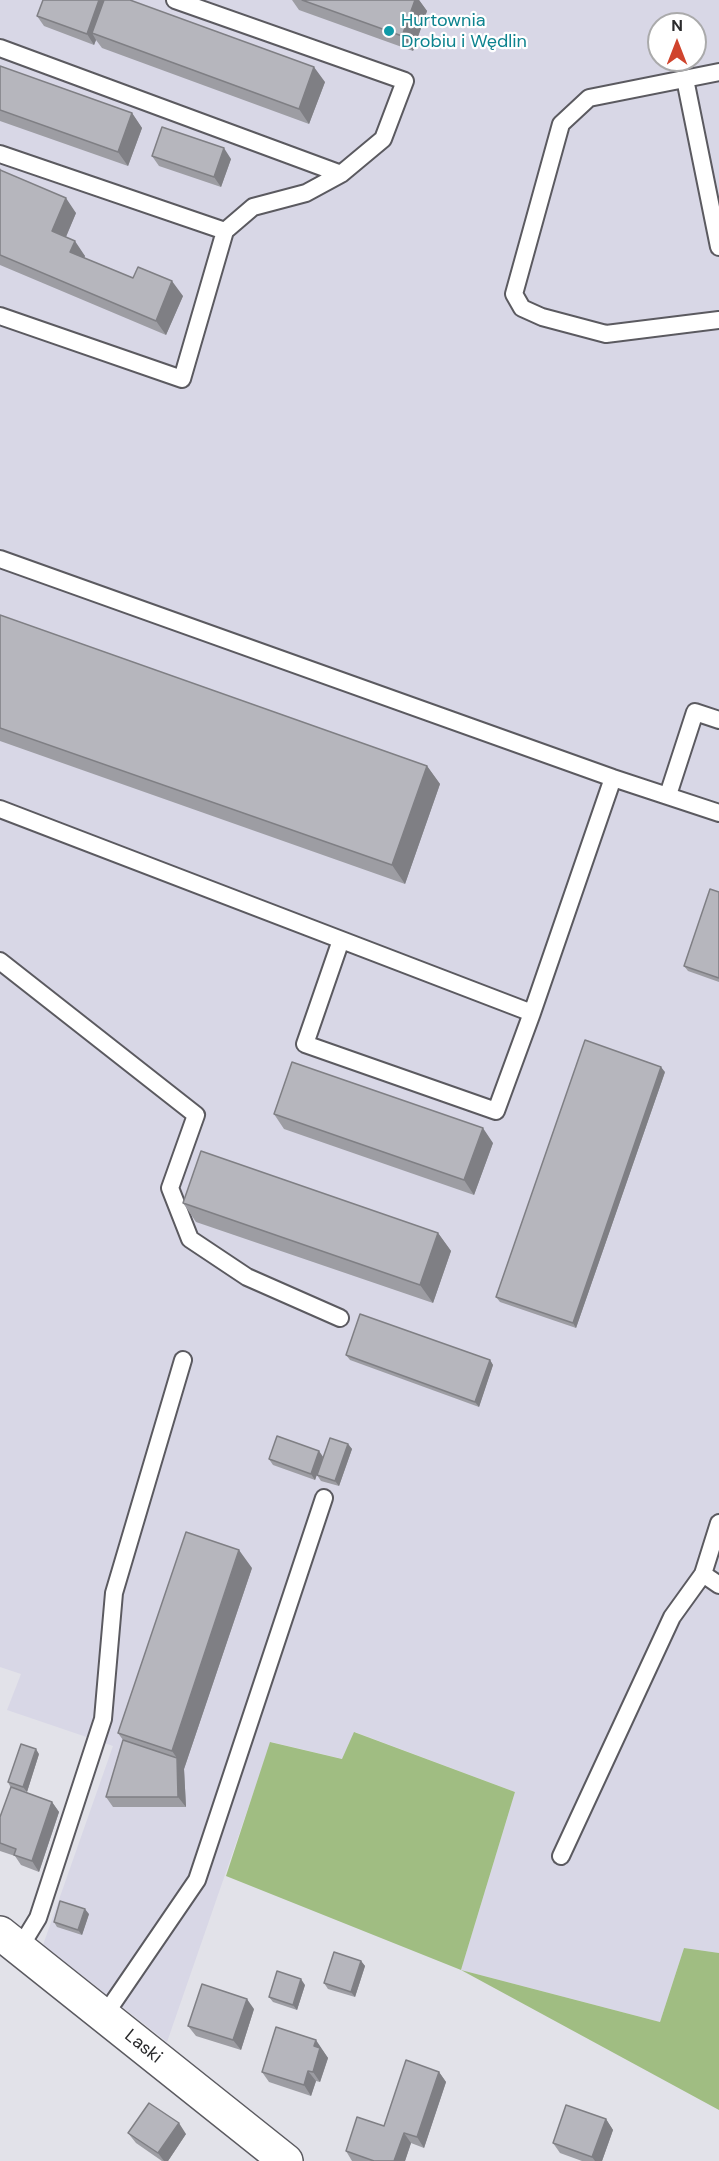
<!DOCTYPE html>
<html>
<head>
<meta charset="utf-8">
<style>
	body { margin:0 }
	#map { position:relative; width:719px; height:2161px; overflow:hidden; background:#e2e2e9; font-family:"DM Sans",sans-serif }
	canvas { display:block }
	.north { position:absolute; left:647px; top:12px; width:60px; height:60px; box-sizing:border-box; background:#fff; border:2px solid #aaaaab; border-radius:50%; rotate:0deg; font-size:16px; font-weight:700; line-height:24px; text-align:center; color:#2a2a2c }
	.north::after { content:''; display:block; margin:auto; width:21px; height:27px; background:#d0442d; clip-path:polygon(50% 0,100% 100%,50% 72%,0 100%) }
</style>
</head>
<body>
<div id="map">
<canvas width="719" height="2161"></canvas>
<div class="north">N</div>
</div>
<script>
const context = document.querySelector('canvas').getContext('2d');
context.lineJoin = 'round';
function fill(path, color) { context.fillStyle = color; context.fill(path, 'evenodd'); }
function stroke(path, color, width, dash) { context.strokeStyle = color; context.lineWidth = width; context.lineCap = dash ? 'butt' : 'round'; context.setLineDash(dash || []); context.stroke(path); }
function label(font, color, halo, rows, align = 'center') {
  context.font = font + ' "DM Sans",sans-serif'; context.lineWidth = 4.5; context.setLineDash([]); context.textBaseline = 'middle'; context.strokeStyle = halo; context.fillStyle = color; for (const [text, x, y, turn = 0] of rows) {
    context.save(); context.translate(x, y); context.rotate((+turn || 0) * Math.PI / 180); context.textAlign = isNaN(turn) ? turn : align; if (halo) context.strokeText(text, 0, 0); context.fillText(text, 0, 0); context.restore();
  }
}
fill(new Path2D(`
	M0,0H719V1953L684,1948L660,2022L461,1970L515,1792L355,1732L343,1759L271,1742L167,2042L43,1945L113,1746L7,1710L21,1674L0,1667ZM659,24H695V60H659Z`), '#d8d7e6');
fill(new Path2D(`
	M354,1732L515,1792L461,1970L660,2022L684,1948L719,1953V2110L461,1970L226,1876L270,1742L342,1759Z`), '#a0bd82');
const service = new Path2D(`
	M0,48L341,174
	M719,72L589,98L561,124L514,294L522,308L542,317L606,334L719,320
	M685,79L719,247
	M0,154L225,231
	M0,316L182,379L225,231L253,207L306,193L341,174L383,139L405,81L175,0
	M0,559L613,778L719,813
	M668,795L695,712L719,720
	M0,809L532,1013L613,778
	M341,940L305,1044L496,1111L532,1013
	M0,961L196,1115L170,1188L190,1239L247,1277L340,1318
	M719,1523L703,1574L719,1585
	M561,1856L672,1617L703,1574
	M19,1949L38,1918L103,1719L114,1593L183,1360
	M104,2016L197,1880L324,1498`);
const minor = new Path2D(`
	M0,1933L286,2161`);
stroke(service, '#5b5a60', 20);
stroke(minor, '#5b5a60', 36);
stroke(service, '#fff', 16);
stroke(minor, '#fff', 33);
fill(new Path2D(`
	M292,0H419L427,11L413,51L299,10Z
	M37,16L325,82L309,124L102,48L96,40L94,45L44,26Z
	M0,66L132,113L142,128L128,166L0,121Z
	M152,156L231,159L221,187L159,166Z
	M0,168L2,171L76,213L66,237L85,256L84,258L133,278L183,296L166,335L0,265Z
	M0,615L427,766L440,784L405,884L0,741Z
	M719,892V982L688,971L684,966Z
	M665,1072L576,1328L500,1302L496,1297Z
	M274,1114L493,1143L474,1195L284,1129Z
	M183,1203L438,1233L451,1251L433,1303L196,1222Z
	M346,1355L490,1360L493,1365L479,1407L350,1360Z
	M348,1444L352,1449L339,1486L321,1481L317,1475Z
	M319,1451L323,1457L315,1480L273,1465L269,1459Z
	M252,1568L184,1769L186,1807H113L106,1797L123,1740L118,1733Z
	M39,1754L27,1792L17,1789L52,1802L59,1812L39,1872L21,1865L15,1856L0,1851V1817L11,1788L8,1782Z
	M89,1914L82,1935L57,1927L54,1922Z
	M361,1961L365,1966L355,1997L328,1989L324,1983Z
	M305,1985L297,2010L273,2002L269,1997Z
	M254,2009L241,2050L196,2036L188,2026Z
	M323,2050V2051L328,2058L320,2082L316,2081L311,2096L269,2082L262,2072Z
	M439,2072L446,2082L424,2148L411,2143L405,2161H352L346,2151L384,2126Z
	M606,2119L613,2130L602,2161H582L560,2153L553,2143Z
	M128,2133L186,2134L168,2161H162L136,2143Z`), '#9d9da3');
fill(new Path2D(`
	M99,0H107L92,33L96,40L94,45L87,34Z
	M415,0H419L427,11L413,51L402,36Z
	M314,67L325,82L309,124L299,109Z
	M132,113L142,128L128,166L118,152Z
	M224,148L231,159L221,187L214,177Z
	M66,198L76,213L62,246L52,231Z
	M75,241L85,256L80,267L70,252Z
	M172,281L183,296L166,335L156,321Z
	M427,766L440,784L405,884L392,865Z
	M661,1067L665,1072L576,1328L573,1323Z
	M483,1128L493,1143L474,1195L464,1180Z
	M438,1233L451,1251L433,1303L420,1285Z
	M490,1360L493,1365L479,1407L475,1402Z
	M348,1444L352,1449L339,1486L335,1481Z
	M319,1451L323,1457L315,1480L311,1474Z
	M239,1550L252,1568L184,1769L186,1807L178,1797L177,1758L172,1751Z
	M36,1749L39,1754L27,1792L23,1787Z
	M52,1802L59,1812L39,1872L32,1861Z
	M85,1909L89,1914L82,1935L78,1930Z
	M361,1961L365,1966L355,1997L351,1992Z
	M301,1979L305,1985L297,2010L293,2005Z
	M247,1999L254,2009L241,2050L233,2040Z
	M316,2040L328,2058L320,2082L313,2072L314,2046Z
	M308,2071L316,2081L311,2096L304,2085Z
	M439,2072L446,2082L424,2148L417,2137Z
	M606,2119L613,2130L602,2161H595L592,2157Z
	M179,2123L186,2134L168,2161H164L158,2153Z
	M404,2133L411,2143L405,2161H394Z`), '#7f7f84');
const building = new Path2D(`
	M43,0H99L87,34L37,16Z
	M104,0H130L314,67L299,109L92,33Z
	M302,0H415L402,36Z
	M0,66L132,113L118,152L0,110Z
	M162,127L224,148L214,177L152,156Z
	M0,170L66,198L52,231L75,241L70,252L133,278L138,267L172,281L156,321L0,255Z
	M0,615L427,766L392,865L0,728Z
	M710,889L719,892V978L684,966Z
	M585,1040L661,1067L573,1323L496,1297Z
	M292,1062L483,1128L464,1180L274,1114Z
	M201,1151L438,1233L420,1285L183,1203Z
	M360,1314L490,1360L475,1402L346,1355Z
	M277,1436L319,1451L311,1474L269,1459Z
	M330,1438L348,1444L335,1481L317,1475Z
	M186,1532L239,1550L172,1751L118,1733Z
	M123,1740L177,1758L178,1797H106Z
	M21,1744L36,1749L23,1787L8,1782Z
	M11,1787L52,1802L32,1861L14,1855L16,1849L0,1843V1817Z
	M60,1901L85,1909L78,1930L54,1922Z
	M334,1952L361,1961L351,1992L324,1983Z
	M277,1971L301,1979L293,2005L269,1997Z
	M202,1984L247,1999L233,2040L188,2026Z
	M276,2027L316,2040L314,2046L320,2048L313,2072L308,2071L304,2085L262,2072Z
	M406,2060L439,2072L417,2137L404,2133L394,2161H374L346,2151L357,2117L384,2126Z
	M149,2103L179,2123L158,2153L128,2133Z
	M566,2105L606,2119L592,2157L553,2143Z`);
fill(building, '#b6b6bd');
stroke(building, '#7f7f84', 1.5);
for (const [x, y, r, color] of [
	[389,31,6,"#0f9aa8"]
]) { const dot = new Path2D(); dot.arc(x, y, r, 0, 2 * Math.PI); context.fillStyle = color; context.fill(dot); stroke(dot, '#fff', 2); }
label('18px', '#0d838f', '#fff', [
	["Hurtownia",401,21],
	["Drobiu i Wędlin",401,42]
], 'left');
label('18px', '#2a2a2c', '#fff', [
	["Laski",143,2047,39]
]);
</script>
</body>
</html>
